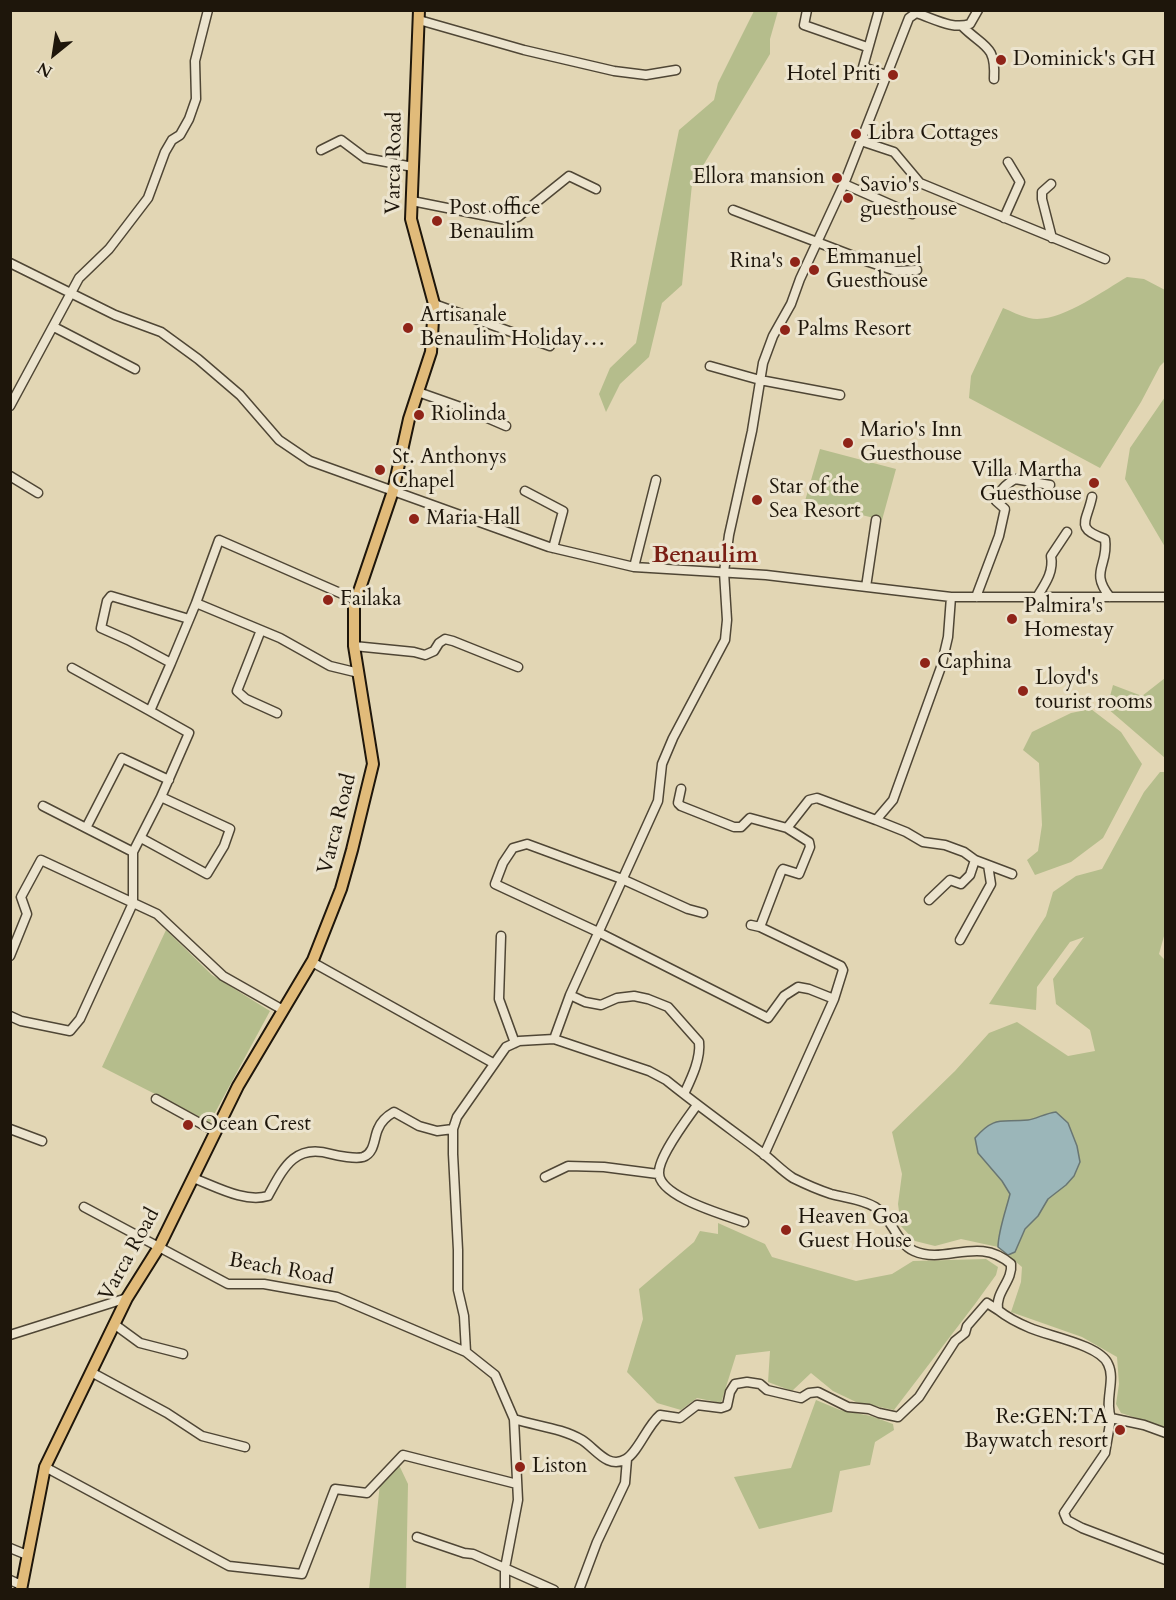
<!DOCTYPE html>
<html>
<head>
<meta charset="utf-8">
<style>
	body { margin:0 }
	#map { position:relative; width:1176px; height:1600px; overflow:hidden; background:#e2d6b4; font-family:Cardo,serif }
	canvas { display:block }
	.frame { position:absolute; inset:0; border:12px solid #1e160b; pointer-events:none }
	.north { position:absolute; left:24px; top:24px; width:60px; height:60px; -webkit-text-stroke:4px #ece4ce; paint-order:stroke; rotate:210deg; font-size:16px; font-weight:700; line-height:24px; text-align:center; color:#1e160b }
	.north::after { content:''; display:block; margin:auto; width:21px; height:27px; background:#1e160b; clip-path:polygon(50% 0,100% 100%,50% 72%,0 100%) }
</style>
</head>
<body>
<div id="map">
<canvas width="1176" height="1600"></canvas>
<div class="frame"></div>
<div class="north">N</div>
</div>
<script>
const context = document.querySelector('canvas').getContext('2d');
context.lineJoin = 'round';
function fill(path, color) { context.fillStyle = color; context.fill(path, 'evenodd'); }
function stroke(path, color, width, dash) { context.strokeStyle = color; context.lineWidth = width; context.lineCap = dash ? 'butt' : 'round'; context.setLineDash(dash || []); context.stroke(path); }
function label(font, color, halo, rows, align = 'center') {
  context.font = font + ' Cardo,serif'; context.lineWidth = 6; context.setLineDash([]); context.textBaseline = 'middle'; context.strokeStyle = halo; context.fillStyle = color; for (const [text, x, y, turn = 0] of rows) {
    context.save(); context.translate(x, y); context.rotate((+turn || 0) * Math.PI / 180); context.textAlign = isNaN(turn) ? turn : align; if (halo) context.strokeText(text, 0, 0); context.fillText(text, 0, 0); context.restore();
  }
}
fill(new Path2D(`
	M754,11H778L770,39V54L692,184L682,285L662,303L649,357L620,384L606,412L599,394L610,368L636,343L679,130L714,100L718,83Z
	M1127,277L1144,279L1165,290V361L1160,366L1141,402L1100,468L969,398L971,376L1003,308C1011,311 1020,316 1029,318C1057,325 1103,291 1127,277Z
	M1165,397V547L1125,479L1130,448Z
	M820,449L896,469L882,520L805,501Z
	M1165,678V758L1107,708L1113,685L1142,696Z
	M1091,709L1121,732L1142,764L1103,838L1071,862L1035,875L1027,860L1038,851L1042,825L1039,763L1023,750L1032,732L1071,713Z
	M1160,772H1165L1166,929L1159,954L1166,961L1165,1427L1121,1413L1116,1404L1119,1384L1117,1357L1082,1337L1011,1312L1021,1282L1022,1267L998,1247L961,1239L935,1246L915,1241L901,1226L898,1204L902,1174L892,1132L955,1071L989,1033L1017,1022L1068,1056L1095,1051L1090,1030L1056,1004L1053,979L1084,937L1070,942L1037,987L1036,1010L989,1004L1046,916L1053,892L1076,876L1102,869L1144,792Z
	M166,930L212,975L270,1011L210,1122L102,1067Z
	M718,1223L765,1244L772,1257L856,1281L892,1274L913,1261L986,1259L998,1267L996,1275L975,1304L894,1410L856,1402L833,1391L811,1373L792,1391L768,1382L770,1351L736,1355L721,1403L697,1398L681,1410L657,1403L627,1372L643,1319L639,1289L694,1242L700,1231L718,1234Z
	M816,1400L840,1410L871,1416L893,1424L894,1430L875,1442L870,1465L840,1471L832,1512L759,1529L734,1477L791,1468Z
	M399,1465L408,1484L406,1589L369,1590L380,1483Z`), '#b5bd8c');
const water = new Path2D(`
	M1056,1112L1068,1123L1077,1146L1080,1162L1074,1176L1066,1185L1048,1199L1038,1216L1025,1229L1015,1252L1008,1255L998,1247C998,1232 1006,1210 1010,1194L1002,1181L978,1153L975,1138C995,1115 1001,1123 1028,1120C1036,1119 1046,1113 1056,1112Z`);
fill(water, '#9bb6b9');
stroke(water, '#697673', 1.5);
const minor = new Path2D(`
	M807,10L804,25L867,47
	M879,10L863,67L886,75
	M419,20L524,50L614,71L646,75L676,70
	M962,26C984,48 996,44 994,79
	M861,141L894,152L920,183L1105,259
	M321,150L341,140L365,158L413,167
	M844,184L912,214
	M1051,184L1042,192V199L1052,238
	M412,201L507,220L518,217L569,176L596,189
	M733,210L869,262L896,271L917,270
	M1004,218L1020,182L1008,162
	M10,263L115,315L161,332L198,359L240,395L279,440L310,461L549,547L634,567L766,575L951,597H1166
	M434,304L550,346
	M54,327L135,369
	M710,366L760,380L840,395
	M418,392L469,410L506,426
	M10,406L79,278L109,249L148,198L165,152L172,140L180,135L189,119L196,99L195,61L208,10
	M10,476L38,493
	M525,491L563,511L553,548
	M1092,497C1087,522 1074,528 1105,539C1109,566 1089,571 1110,597
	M634,567L656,480
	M866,587L876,520
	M976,597L999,536L1005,509L996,501C1000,490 1005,485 1015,479L1050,485
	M1037,597C1045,584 1054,572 1051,556L1067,532
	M196,603L219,540L356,600
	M261,630L237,691L246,699L277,713
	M354,646L414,652L425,655L434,651L439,643L445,639L453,641L518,667
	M171,663L196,603L280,638L330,666L359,673
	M72,668L150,711
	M681,789L678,803L681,806L734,827H741L750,818L787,828L809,800L817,798L876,820L893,800L941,667L948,637L951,597
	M161,797L189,733L150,711L171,663L128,640L101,628L107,601L111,596L189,619
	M43,806L133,852L161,797L230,829L224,846L207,874L141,838
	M876,820L906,832L923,842L945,845L964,852L975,860L1012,874
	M86,828L122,758L169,780
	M929,900L950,880L961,884L970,875L975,860
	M703,913L688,909L622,879L527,844L513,848L503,863L495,884L598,932L768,1018L784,996L798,987L809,989L834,999L764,1155
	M751,925L760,927L841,966L843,970L834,999
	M760,927L781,872L783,869L799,874L810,847L809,842L787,828
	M501,936L499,999L515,1043
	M960,940L991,884L988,865
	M10,956L27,914L21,897L41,860L157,914L223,976L283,1010
	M312,962L493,1063
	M570,995L585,1002L601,1005L617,998L634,996L648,999L668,1007L699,1042C701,1059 691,1079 684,1094
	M10,1016L21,1021L70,1031L80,1019L133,903V852
	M554,1039L649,1071L666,1080C697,1105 729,1128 761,1152C772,1160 782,1171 793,1178C805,1184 819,1190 831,1194C846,1198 862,1199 875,1207C892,1217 896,1243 914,1251C946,1265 978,1235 1011,1264C1013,1281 995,1292 998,1310C1008,1318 1018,1323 1030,1328C1048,1336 1100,1345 1108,1364C1116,1380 1104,1400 1111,1418L1144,1425L1166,1433
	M156,1099L216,1132
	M697,1105C687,1119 658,1157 659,1173C659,1197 725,1215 744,1222
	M10,1129L42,1141
	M545,1177L568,1166L604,1167L658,1174
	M193,1178C215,1186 244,1203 268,1196C283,1169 294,1143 331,1154C338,1156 356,1159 363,1157C375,1153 374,1137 378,1129C381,1121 387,1116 394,1112L419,1126L437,1131L453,1129
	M84,1207L228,1284H264L337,1297L466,1352L495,1375L514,1419L518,1500L505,1568V1590
	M114,1324L140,1343L183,1354
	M10,1335L127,1298
	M466,1352L464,1316L458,1290V1250L453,1154V1129L457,1117L506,1047L519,1041L554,1039L570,995L658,801L662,764L673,738L725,640L727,620L724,572L729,535L752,431L763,363L773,336L791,304L800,279L844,184L909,18L916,13C933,18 952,30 970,24L978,10
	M91,1372L167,1413L202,1436L245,1447
	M1111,1418L1105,1453L1064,1513L1067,1520L1082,1528L1166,1560
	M514,1419C536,1426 562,1428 582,1440C595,1448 608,1470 626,1459C638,1452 647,1426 660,1415L680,1418L697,1405L721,1408L727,1406L730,1392L735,1384L747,1382L760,1384L767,1390L801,1398L809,1393L818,1392L848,1407L869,1409L879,1413L898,1417L919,1397L955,1341L965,1333L967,1326L987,1303L998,1310
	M45,1467L229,1566L302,1574L335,1489L367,1493L403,1455L517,1484
	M417,1537L464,1553L473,1554L554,1590
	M10,1548L27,1555
	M10,1580L21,1585
	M579,1590L597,1542L625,1483L627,1459`);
const major = new Path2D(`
	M21,1590L45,1467L127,1298L159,1247L238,1086L313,960L341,889L352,850L373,764L354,646V606L393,491L409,419L431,352L434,304L411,219L419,10`);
stroke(minor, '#4f4635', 11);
stroke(major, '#1e160b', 14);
stroke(minor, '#ece4ce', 8);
stroke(major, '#e1bb7a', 10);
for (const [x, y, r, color] of [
	[1001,60,6,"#8f2418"],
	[893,75,6,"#8f2418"],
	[856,134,6,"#8f2418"],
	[837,178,6,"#8f2418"],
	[848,198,6,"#8f2418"],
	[437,221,6,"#8f2418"],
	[795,262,6,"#8f2418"],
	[814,270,6,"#8f2418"],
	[408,328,6,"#8f2418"],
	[785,330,6,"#8f2418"],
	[419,415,6,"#8f2418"],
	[848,443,6,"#8f2418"],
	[380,470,6,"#8f2418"],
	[1094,483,6,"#8f2418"],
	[757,500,6,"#8f2418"],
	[414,519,6,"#8f2418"],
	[328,600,6,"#8f2418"],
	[1012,619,6,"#8f2418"],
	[925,663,6,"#8f2418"],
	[1023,691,6,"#8f2418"],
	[188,1125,6,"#8f2418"],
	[786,1230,6,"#8f2418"],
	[1120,1430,6,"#8f2418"],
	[520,1467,6,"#8f2418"]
]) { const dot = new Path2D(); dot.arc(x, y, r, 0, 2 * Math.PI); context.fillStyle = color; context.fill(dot); stroke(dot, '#ece4ce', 2); }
label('21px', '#1e160b', '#ece4ce', [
	["Dominick's GH",1013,60],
	["Hotel Priti",881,75,"right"],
	["Libra Cottages",868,134],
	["Ellora mansion",825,178,"right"],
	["Savio's",860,186],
	["guesthouse",860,210],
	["Post office",449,209],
	["Benaulim",449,233],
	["Emmanuel",826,258],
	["Guesthouse",826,282],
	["Rina's",783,262,"right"],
	["Artisanale",420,316],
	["Benaulim Holiday…",420,340],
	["Palms Resort",797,330],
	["Riolinda",431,415],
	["Mario's Inn",860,431],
	["Guesthouse",860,455],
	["St. Anthonys",392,458],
	["Chapel",392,482],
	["Villa Martha",1082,471,"right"],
	["Guesthouse",1082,495,"right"],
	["Star of the",769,488],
	["Sea Resort",769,512],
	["Maria Hall",426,519],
	["Failaka",340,600],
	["Palmira's",1024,607],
	["Homestay",1024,631],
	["Caphina",937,663],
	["Lloyd's",1035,679],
	["tourist rooms",1035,703],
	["Ocean Crest",200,1125],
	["Heaven Goa",798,1218],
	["Guest House",798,1242],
	["Re:GEN:TA",1108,1418,"right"],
	["Baywatch resort",1108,1442,"right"],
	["Liston",532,1467]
], 'left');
label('21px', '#1e160b', '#ece4ce', [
	["Varca Road",395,163,-89],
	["Varca Road",338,824,-76],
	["Varca Road",130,1255,-61],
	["Beach Road",281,1270,10]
]);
label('bold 24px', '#7a1f14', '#ece4ce', [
	["Benaulim",705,556]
]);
</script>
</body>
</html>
